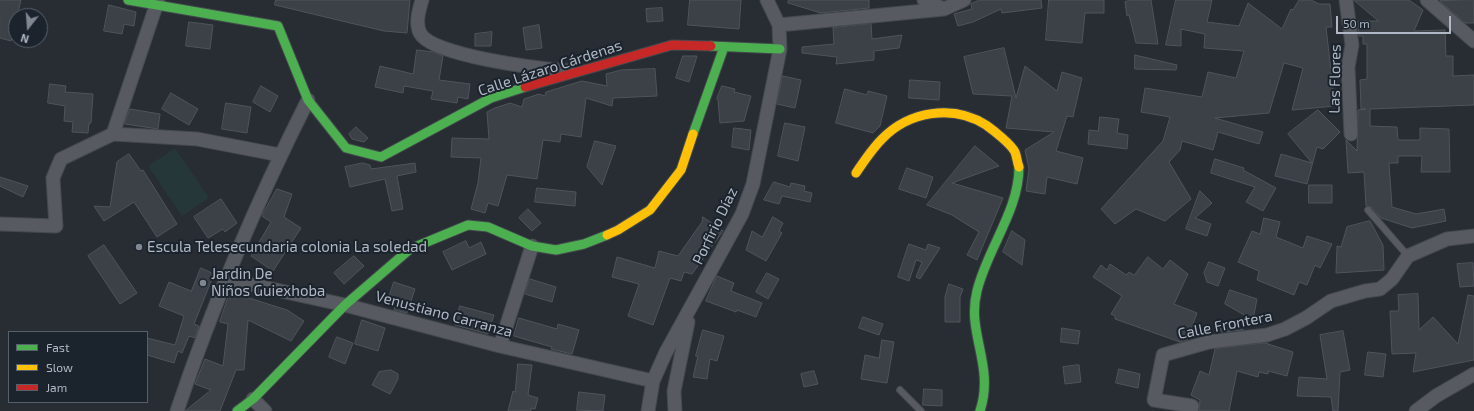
<!DOCTYPE html>
<html>
<head>
<meta charset="utf-8">
<style>
	body { margin:0 }
	#map { position:relative; width:1474px; height:411px; overflow:hidden; background:#272d33; font-family:"Exo 2",sans-serif }
	canvas { display:block }
	.legend { position:absolute; left:8px; top:331px; width:140px; height:72px; box-sizing:border-box; background:#1b232d; border:1px solid #575f6a; margin:0; padding:5px 7px; list-style:none; font-size:12px; color:#b0b8c5 }
	.legend li { display:flex; align-items:center; gap:8px; height:20px }
	.legend b { width:20px; border:1px solid #575f6a }
	.north { position:absolute; left:8px; top:8px; width:40px; height:40px; box-sizing:border-box; background:#1b232d; border:1px solid #575f6a; border-radius:50%; rotate:197deg; font-size:11px; font-weight:700; line-height:16px; text-align:center; color:#b0b8c5 }
	.north::after { content:''; display:block; margin:auto; width:14px; height:18px; background:#808792; clip-path:polygon(50% 0,100% 100%,50% 72%,0 100%) }
	.scale { position:absolute; left:1336px; top:16px; width:115px; height:18px; box-sizing:border-box; border:2px solid #b0b8c5; border-top:0; padding-left:5px; font-size:12px; line-height:14px; white-space:nowrap; color:#b0b8c5; -webkit-text-stroke:3px #1b232d; paint-order:stroke }
</style>
</head>
<body>
<div id="map">
<canvas width="1474" height="411"></canvas>
<ul class="legend">
<li><b style="height:5px;background:#4caf50"></b>Fast</li>
<li><b style="height:5px;background:#ffc107"></b>Slow</li>
<li><b style="height:5px;background:#c62828"></b>Jam</li>
</ul>
<div class="north">N</div>
<div class="scale">50 m</div>
</div>
<script>
const context = document.querySelector('canvas').getContext('2d');
context.lineJoin = 'round';
function fill(path, color) { context.fillStyle = color; context.fill(path, 'evenodd'); }
function stroke(path, color, width, dash) { context.strokeStyle = color; context.lineWidth = width; context.lineCap = dash ? 'butt' : 'round'; context.setLineDash(dash || []); context.stroke(path); }
function label(font, color, halo, rows, align = 'center') {
  context.font = font + ' "Exo 2",sans-serif'; context.lineWidth = 4; context.setLineDash([]); context.textBaseline = 'middle'; context.strokeStyle = halo; context.fillStyle = color; for (const [text, x, y, turn = 0] of rows) {
    context.save(); context.translate(x, y); context.rotate((+turn || 0) * Math.PI / 180); context.textAlign = isNaN(turn) ? turn : align; if (halo) context.strokeText(text, 0, 0); context.fillText(text, 0, 0); context.restore();
  }
}
fill(new Path2D(`
	M175,148L209,198L182,216L148,166Z`), '#253739');
const building = new Path2D(`
	M0,0H21L11,41L0,38Z
	M276,0H410L407,33L384,31L275,5Z
	M690,0H741L739,29L688,25Z
	M789,0H869V8L821,13L788,3Z
	M980,0H1041L1042,8L1002,13L1001,9L973,22L958,26L954,14L972,9L971,4Z
	M1049,0H1104V13H1085L1082,43L1046,40Z
	M1131,0H1151L1158,44L1136,43L1129,15L1127,16L1125,2Z
	M1176,0H1212L1207,22L1239,26L1248,3L1282,29L1291,9L1293,10L1299,0H1311L1319,4H1330L1332,27H1326L1335,106L1292,110L1303,68L1284,63L1269,113L1215,118L1263,132L1259,144L1218,132L1213,150L1182,141L1180,150L1169,162L1191,199L1165,221L1136,209L1115,224L1101,209L1163,141L1170,117L1141,112L1145,88L1202,97L1208,72L1236,78L1244,51L1204,48L1205,34L1181,29V46L1166,45Z
	M1354,0H1409L1423,10L1414,31L1445,30L1446,56H1453V76L1474,75V105L1370,109V126L1397,127L1398,140H1420V128L1449,129L1450,172H1421L1422,156H1398V163H1389L1392,207L1416,214L1444,209L1446,221L1412,228L1381,218L1371,207L1366,206L1364,172L1348,173L1346,140L1357,151L1358,110L1366,109H1361L1360,80L1367,79V44H1363V36H1359L1358,21H1378Z
	M1474,0V23H1465L1440,1Z
	M109,5L136,12L134,26L124,24L122,34L104,31Z
	M662,8L663,21L647,22L646,9Z
	M189,22L213,25L210,49L186,46Z
	M871,24L872,39L902,35L899,48L874,51V60L836,64L837,57L802,53V47L834,44L833,28Z
	M539,25L542,48L526,50L523,28Z
	M492,32L491,46H475V34Z
	M1004,48L1016,98L1025,66L1057,91L1062,72L1082,78L1073,117L1067,116L1056,151L1083,158L1077,184L1047,177L1045,194L1026,191L1029,169L1025,150L1054,132L1006,128L1012,96L973,94L964,57Z
	M417,50L434,52L443,56L439,80L470,84L468,99L458,97L457,103L431,99L433,91L404,86L403,93L375,87L380,66L413,74Z
	M1135,55L1177,65L1176,70L1135,69Z
	M683,56H697L689,82L676,78Z
	M655,69L657,96L613,98L612,106L586,98L581,137L561,134L560,142L543,140L537,179L507,175L498,206L488,203L485,213L471,209L478,183L481,158L451,157L452,138L489,139L487,112L495,108L510,103L522,107L524,99L539,94L545,96L546,92L582,81L607,86L606,74L621,70Z
	M783,76L801,80L795,108L777,104Z
	M910,80L940,82L939,100L909,98Z
	M50,84L66,86L65,92L93,94L91,123H89L88,133L72,132L73,122L64,121L65,106L48,103Z
	M261,86L278,96L270,112L253,102Z
	M722,86L735,89L734,92L751,96L744,121L720,123L718,100L717,99Z
	M845,89L867,95L868,91L887,96L880,126L873,133L836,123Z
	M171,93L198,109L189,125L162,109Z
	M226,103L251,107L247,133L222,129Z
	M130,109L160,114L158,129L125,124Z
	M1318,110L1340,132L1323,149L1317,147L1307,184L1275,176L1281,154L1312,163L1288,134Z
	M1100,117L1119,119L1117,133L1128,135L1127,149L1088,144L1089,130L1098,131Z
	M785,123L805,127L798,161L778,156Z
	M356,127L368,138L364,142L352,139L349,134Z
	M734,128L751,130L749,150L732,147Z
	M595,141L616,146L602,185L587,167Z
	M975,146L999,166L952,183L1003,198L977,260L967,255L979,232L952,215L927,205Z
	M129,154L141,171L143,170L177,224L157,237L134,202L104,221L94,206L110,207L117,162Z
	M1215,159L1244,168L1243,170L1276,188L1263,211L1246,202L1255,187L1211,173Z
	M363,163L370,165L371,169L415,163L416,172L397,176L403,209L392,211L385,179L350,187L345,167Z
	M907,168L933,177L926,198L899,189Z
	M0,177L28,186L23,197L0,186Z
	M774,182L790,187L791,183L805,186L804,191L812,193L810,202L782,196L779,204L764,200Z
	M1309,185H1332V203H1309Z
	M537,188L576,192L575,206L535,202Z
	M277,189L292,194L284,217L301,228L273,271L251,256L271,222L262,216Z
	M1200,191L1212,203L1195,218L1211,224L1207,236L1186,229Z
	M221,199L237,223L225,232L223,229L208,238L194,217Z
	M528,209L541,223L532,231L519,218Z
	M703,217L723,231L692,274L684,272L681,281L670,278L653,325L628,316L639,284L612,277L617,257L655,268L659,251L678,256L702,222Z
	M773,217L783,223L779,231L782,233L766,261L746,250L752,231L762,237Z
	M1264,218L1280,222L1276,237L1303,248L1307,236L1332,244L1320,268L1315,265L1307,285L1299,282L1294,295L1257,280L1259,271L1238,262L1252,231L1260,234Z
	M1370,221L1383,245L1384,270L1336,273L1337,246L1341,247L1347,227Z
	M1012,231L1025,240L1022,265L1003,252Z
	M466,241L469,248L481,242L486,254L452,270L443,252Z
	M909,244L926,250L928,244L940,248L920,279L916,277L922,262L916,260L909,281L898,277Z
	M104,245L137,293L120,304L88,256Z
	M354,256L364,266L344,284L334,273Z
	M1148,257L1163,269L1170,260L1188,274L1174,304L1197,313L1187,340L1180,342L1115,319V316L1111,314L1122,296L1093,277L1101,265L1107,270L1110,264L1126,275L1129,272L1134,275Z
	M1209,262L1225,268L1218,286L1207,282L1204,273Z
	M1473,263L1474,286L1460,287L1457,264Z
	M201,268L214,274L194,324L199,326L195,338L189,336L182,353L178,351L174,363L147,355V338L175,345L184,316L159,306L169,282L191,291Z
	M767,273L779,279L768,299L756,292Z
	M717,276L734,283L731,291L762,303L756,317L737,310L736,312L706,301Z
	M530,279L556,287L552,302L525,294Z
	M394,282L415,289L407,313L394,310L396,303L388,301Z
	M949,284L963,289L960,297V322H945V297Z
	M1230,290L1257,299L1253,320L1225,304Z
	M230,292L287,310L304,321L291,341L248,320L244,370H236L220,411H185L211,390L195,384L205,359L223,366L228,324L220,322Z
	M1418,294L1419,330L1433,317L1458,344L1468,295L1474,296V360L1413,372L1416,353L1392,354L1390,311H1399L1398,295Z
	M460,306L494,315L488,334L455,325Z
	M863,317L883,324L879,335L859,328Z
	M519,318L557,329L558,324L579,330L572,354L551,349L552,347L514,336Z
	M362,320L385,328L378,351L355,344Z
	M1218,320L1244,330L1222,332Z
	M1062,328L1080,331L1078,344L1061,342Z
	M703,330L724,336L717,361L710,359L707,379L693,377L698,356H696Z
	M1343,331L1350,370L1340,372L1338,411H1333L1331,397L1297,396L1299,377L1327,379L1320,335Z
	M337,337L353,343L345,364L329,357Z
	M882,340L894,342L887,383L861,379L865,355L879,358Z
	M1265,343L1293,352L1287,376L1268,371V374L1259,372L1258,377L1237,371L1229,411H1199L1200,400L1191,395L1200,371L1209,375L1215,349Z
	M1368,352L1386,354L1383,377L1365,375Z
	M518,364L532,365L528,395L538,398L535,409L531,408V411H508L513,391L515,392Z
	M1079,365L1081,382L1065,384L1063,367Z
	M1119,369L1140,374L1138,388L1116,383Z
	M391,370L398,374V379L390,394L372,385L379,372Z
	M814,371L818,384L804,387L801,374Z
	M924,389L942,390V406L923,405Z
	M579,392L605,395L603,411L577,410Z`);
fill(building, '#3c4147');
stroke(building, '#4f545b', 1);
const lane = new Path2D(`
	M1368,210L1408,256
	M900,390L921,411`);
const street = new Path2D(`
	M422,0C419,10 415,23 420,33C431,56 542,69 569,71
	M924,0L944,9
	M1346,0L1352,45L1348,67L1351,134
	M1427,0L1474,41
	M779,25L944,9L964,0
	M113,134L197,139L280,155
	M0,224L56,226L53,178L61,159L113,134L158,0
	M226,279L345,305L500,346L653,381
	M500,346L532,246
	M253,399L265,411
	M177,411C213,304 257,201 308,100
	M648,411L653,381L666,352L742,214L753,184L780,49L779,25L767,0
	M675,411L674,391L688,322
	M1191,411L1192,406L1154,400L1163,355L1209,342L1267,335L1285,329L1306,318L1331,301L1365,291L1380,289L1392,279L1408,256L1447,239L1474,236
	M1416,411L1436,396L1474,374`);
const fast = new Path2D(`
	M128,0L278,26L308,100L346,148L381,157L491,98L525,87
	M711,46L780,49
	M693,134L724,47
	M237,411L253,399L345,305L410,249L468,225L488,227L532,246L556,250L584,244L607,235
	M980,411C995,365 966,333 977,291C987,249 1019,211 1019,167`);
const slow = new Path2D(`
	M856,173C864,161 872,149 882,139C909,111 953,104 986,125C993,130 1011,144 1015,152C1017,157 1017,162 1019,167
	M607,235L618,230L650,210L681,170L693,134`);
const jam = new Path2D(`
	M525,87L672,45L711,46`);
stroke(lane, '#44494e', 8);
stroke(street, '#44494e', 15);
stroke(fast, '#44494e', 11);
stroke(slow, '#44494e', 11);
stroke(jam, '#44494e', 11);
stroke(lane, '#575a61', 6);
stroke(street, '#575a61', 13);
stroke(fast, '#4caf50', 9);
stroke(slow, '#ffc107', 9);
stroke(jam, '#c62828', 9);
for (const [x, y, r, color] of [
	[139,247,4,"#808792"],
	[203,283,4,"#808792"]
]) { const dot = new Path2D(); dot.arc(x, y, r, 0, 2 * Math.PI); context.fillStyle = color; context.fill(dot); stroke(dot, '#1b232d', 1.5); }
label('15px', '#b0b8c5', '#1b232d', [
	["Calle Lázaro Cárdenas",550,68,-18],
	["Las Flores",1335,79,-89],
	["Porfirio Díaz",715,226,-64],
	["Venustiano Carranza",444,314,15],
	["Calle Frontera",1225,325,-11]
]);
label('15px', '#b0b8c5', '#1b232d', [
	["Escula Telesecundaria colonia La soledad",147,247],
	["Jardin De",211,274],
	["Niños Guiexhoba",211,291]
], 'left');
</script>
</body>
</html>
